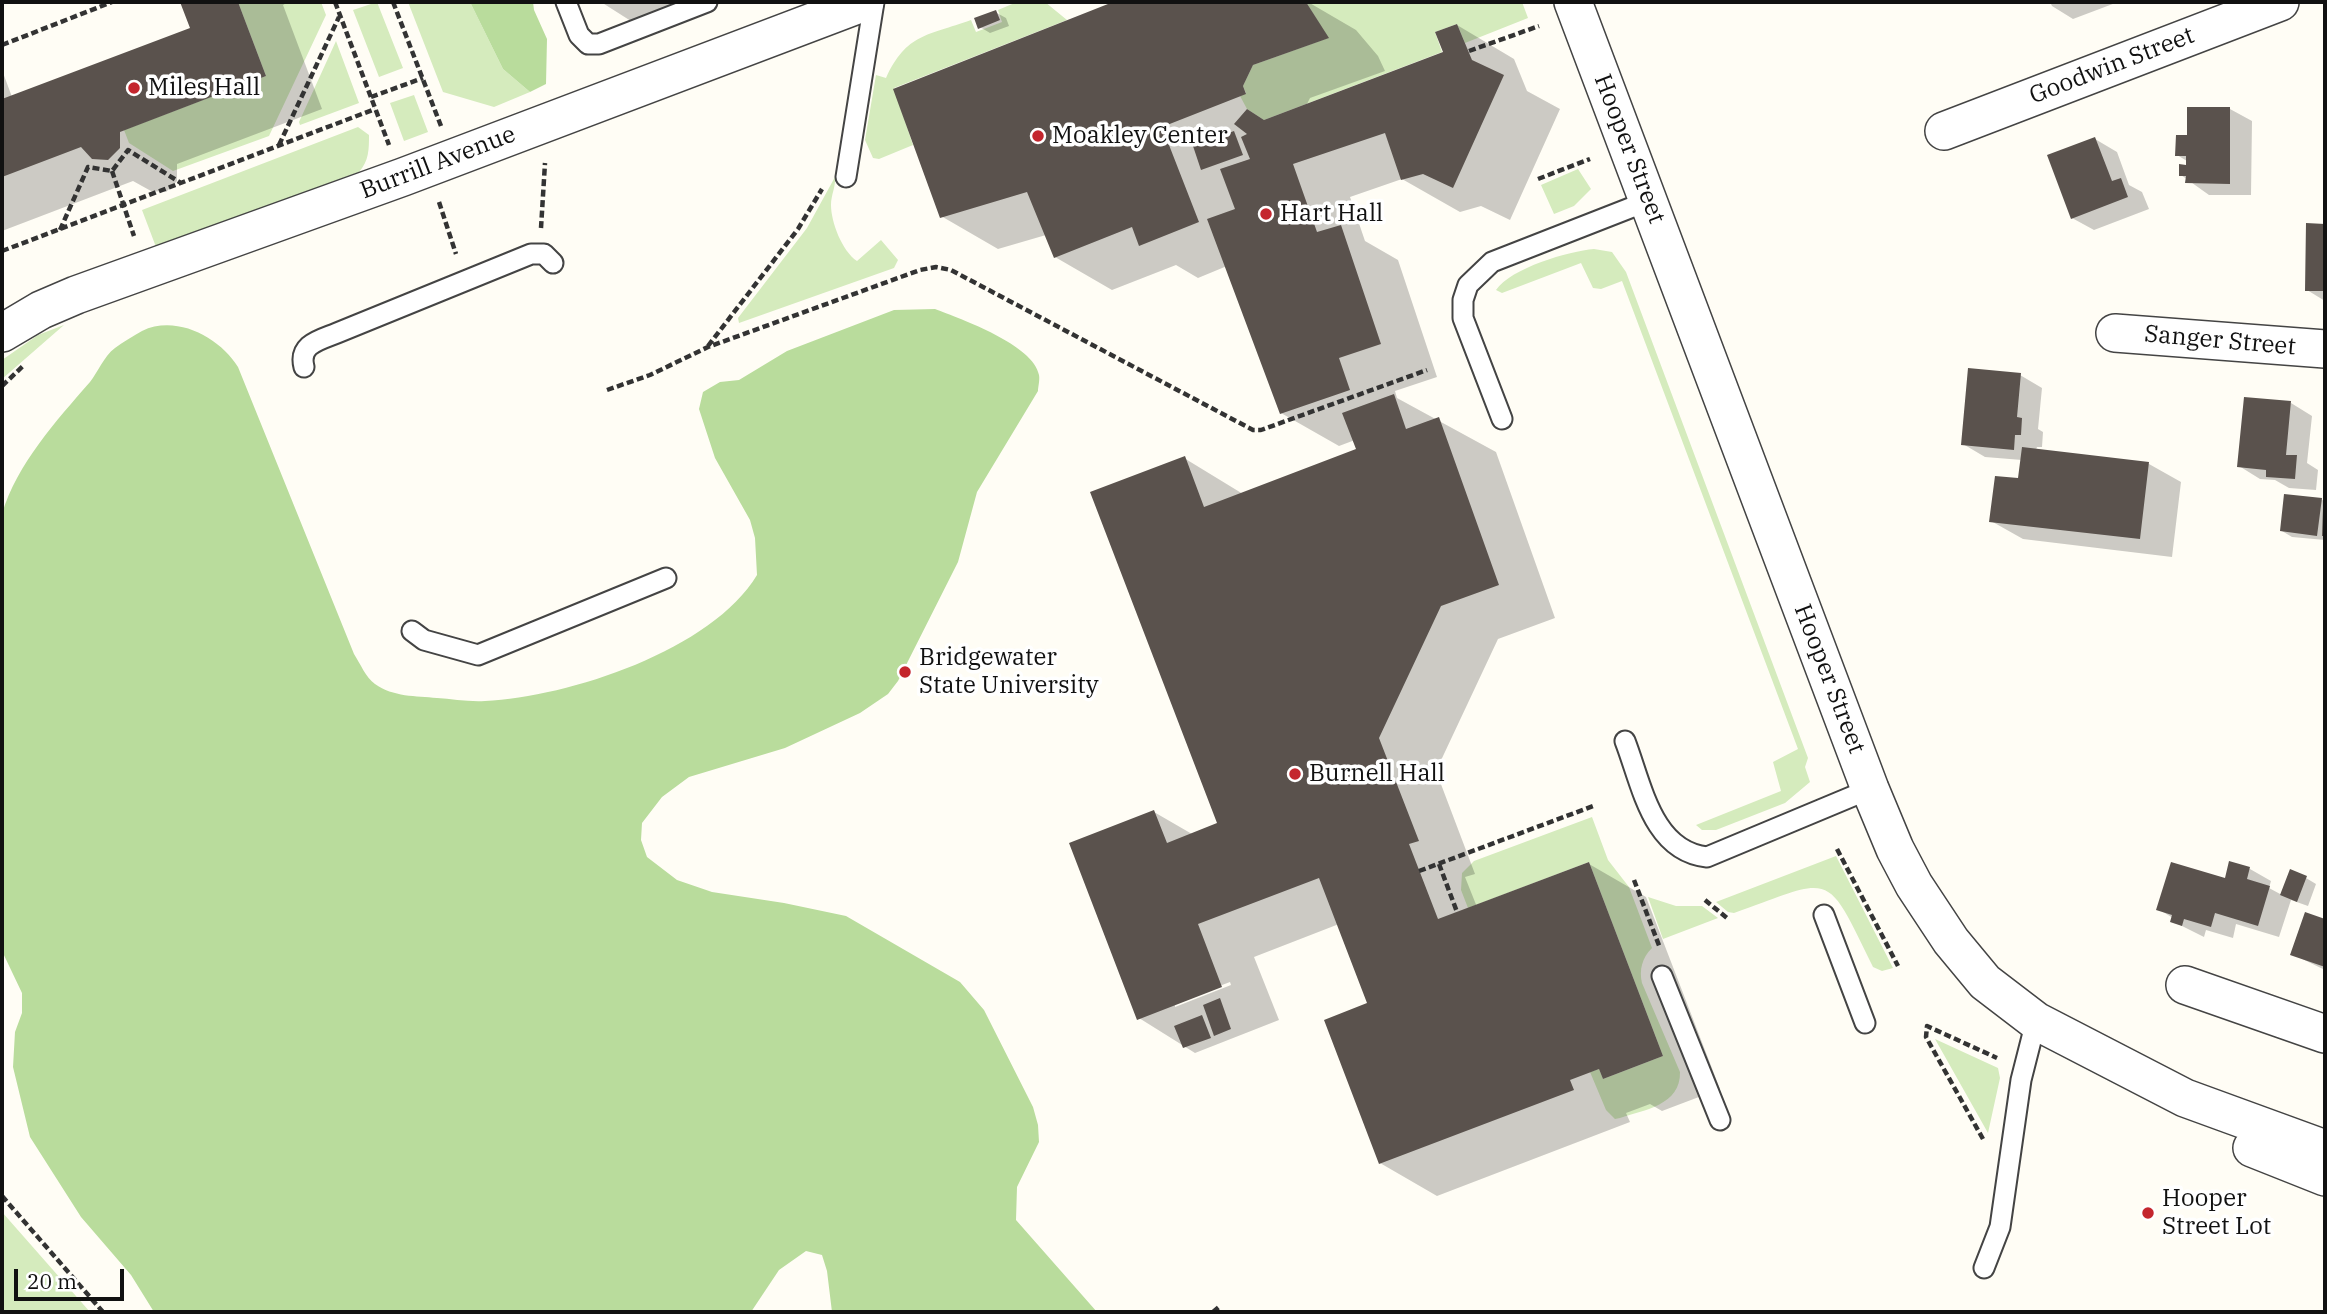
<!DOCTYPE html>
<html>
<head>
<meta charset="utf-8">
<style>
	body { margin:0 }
	#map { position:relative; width:2327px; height:1314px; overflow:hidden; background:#fffdf5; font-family:"IBM Plex Serif",serif }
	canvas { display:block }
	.frame { position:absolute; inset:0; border:4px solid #111; pointer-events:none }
	.scale { position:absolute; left:14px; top:1269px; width:110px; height:32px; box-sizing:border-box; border:4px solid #111; border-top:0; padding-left:9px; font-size:21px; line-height:24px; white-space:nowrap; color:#111; -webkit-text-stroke:5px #fff; paint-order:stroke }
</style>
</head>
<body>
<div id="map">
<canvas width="2327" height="1314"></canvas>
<div class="frame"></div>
<div class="scale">20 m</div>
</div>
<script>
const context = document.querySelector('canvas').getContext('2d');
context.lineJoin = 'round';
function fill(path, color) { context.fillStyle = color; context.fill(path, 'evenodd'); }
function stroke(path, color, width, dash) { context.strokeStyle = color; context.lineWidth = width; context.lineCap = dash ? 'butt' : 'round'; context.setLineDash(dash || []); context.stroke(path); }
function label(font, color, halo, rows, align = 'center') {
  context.font = font + ' "IBM Plex Serif",serif'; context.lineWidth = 7; context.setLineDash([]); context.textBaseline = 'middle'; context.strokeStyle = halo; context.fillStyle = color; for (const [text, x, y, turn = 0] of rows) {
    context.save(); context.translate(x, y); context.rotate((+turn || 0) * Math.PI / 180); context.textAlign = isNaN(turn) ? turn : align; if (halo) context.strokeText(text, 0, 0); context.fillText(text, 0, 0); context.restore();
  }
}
fill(new Path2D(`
	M238,2H321L326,15L269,136L173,171L129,143L124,130L266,76Z
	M377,2L403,68L379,77L353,10Z
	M408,2H470L503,69L530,92L494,107L443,92Z
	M1017,2H1045L1067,20L894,88L913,145L879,159L873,158L865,140L876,75L886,78C907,33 927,36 971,20L976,32L1002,22L998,10Z
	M1306,2H1522L1528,18L1465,43L1457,24L1435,32L1442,52L1264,120L1247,109L1240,96L1246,93L1243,86L1253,65L1328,38Z
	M336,41L359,103L300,125L299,122Z
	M414,95L428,132L404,141L390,103Z
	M358,127L369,135C369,149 369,161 359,172L156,247L142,210Z
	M1578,169L1591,189L1574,206L1554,214L1541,185Z
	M835,177C836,186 831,195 831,205C831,222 842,251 857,261L881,240L898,260L894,268L739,323L738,318L807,228Z
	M1594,249L1612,252L1626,272L1808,758L1805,767L1810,782L1785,803L1716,830H1702L1696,825L1781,791L1773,762L1798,749L1622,281L1601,289L1593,288L1581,263L1502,293L1496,290C1511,268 1569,251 1594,249Z
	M64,325L2,379V360L38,335Z
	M1592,817L1608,860L1629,887L1652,948C1642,958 1639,970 1642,983L1680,1072C1681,1105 1644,1110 1620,1118L1615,1119L1606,1110L1590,1072L1599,1069L1603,1079L1663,1056L1589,862L1468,908L1461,890L1462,873L1474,861Z
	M1836,856L1893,968L1882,971L1873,967C1825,868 1834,877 1734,913L1728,912L1716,902Z
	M1648,897L1676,906H1702L1718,918L1663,939Z
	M1935,1039L1998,1068L2000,1078L1988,1133Z
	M2,1212L90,1312H2Z`), '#d5ebbd');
fill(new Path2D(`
	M470,2H533L534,10L547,39L546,84L530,92L503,69Z
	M935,309C961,319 1034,345 1039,375C1040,380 1038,387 1038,391L977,492L958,562L898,681L888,694L860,713L785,748L689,777L662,797L642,823L641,840L647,857L677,880L712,892L784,903L846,916L960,982L984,1010L1033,1107L1038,1125L1039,1142L1017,1187L1016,1220L1097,1312H832L827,1271L822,1255L806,1251L779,1270L751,1312H154L131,1275L81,1217L30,1137L13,1067L15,1032L22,1013V993L2,951V514C17,464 56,421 90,382C98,372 104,356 115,348C123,342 133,336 142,331C177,314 220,338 238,367L354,654C360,663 366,678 375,684C393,697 416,696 437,698C452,699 469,702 485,701C569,697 712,650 757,575L755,538L750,520L715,458L699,409L703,392L720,382L739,380L787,351L894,310Z`), '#b9dc9c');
fill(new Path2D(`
	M182,2H288L283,5L322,109L177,164V181L166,192L151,191L133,181L2,231V70L12,97L192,29Z
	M601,2H712L645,30Z
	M1116,2H1308L1356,30L1378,56L1385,71L1310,98L1306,106L1445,53L1457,25L1514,59L1527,91L1560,109L1510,220L1481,206L1460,212L1402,179L1350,197L1365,241L1398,260L1437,377L1395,391L1397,398L1496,452L1555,618L1498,639L1436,771L1475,874L1465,877L1477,907L1589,864L1646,897L1720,1089L1662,1111L1650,1104L1626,1113L1630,1122L1437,1196L1380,1163L1369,1004L1339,924L1254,957L1279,1020L1195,1053L1139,1018L1154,812L1192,834L1219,824L1184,458L1243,494L1358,450L1355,440L1339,446L1281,413L1227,266L1198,278L1176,265L1112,290L1055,257L1046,235L998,249L941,216L895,90ZM1230,982L1231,985L1175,1007V1003Z
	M2050,2H2118L2073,19L2052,6Z
	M995,12L1006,18L1009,26L990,33L980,27Z
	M2230,109L2252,121L2251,195H2209L2181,175L2187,167V161L2177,155L2188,137Z
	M2095,139L2117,152L2129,185L2142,192L2149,209L2094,230L2072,218Z
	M2307,225H2325V301L2307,290Z
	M2020,375L2042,388L2038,429L2043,432L2042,447H2037L2036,450L2149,464L2181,482L2172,557L2023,539L1991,521L2019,480L2022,460L1985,457L1963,444Z
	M2291,403L2312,416L2307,463L2318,470L2316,490L2289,488L2275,480L2260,479L2239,466Z
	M2321,499L2325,502V540L2292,537L2282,531Z
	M2231,863L2250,869L2271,881L2269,888L2282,895L2306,878L2316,884L2308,906L2291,900L2279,937L2236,924L2233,938L2206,930L2204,937L2172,921L2173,918L2158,909L2226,880Z
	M2306,914L2325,921V970L2292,954Z`), '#0003');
fill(new Path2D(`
	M180,2H238L266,76L120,132V148L108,160L92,159L81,147L2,177V99L190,28Z
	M1113,2H1306L1329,38L1253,65L1243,86L1246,94L1162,127L1199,222L1139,246L1132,227L1054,258L1027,192L940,218L893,89Z
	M996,10L1000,20L978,29L974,18Z
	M1457,24L1472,60L1504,75L1453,188L1423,174L1401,180L1385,133L1293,164L1317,232L1341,225L1381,344L1339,358L1350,390L1280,414L1207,219L1235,209L1220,169L1250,159L1241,137L1247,134L1234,124L1247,109L1264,120L1443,52L1435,32Z
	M2187,107H2230V184L2185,183L2186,176H2179V164L2186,165V156H2175L2176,135H2187Z
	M1234,131L1243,155L1201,170L1193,146Z
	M2095,137L2112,181L2121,178L2128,197L2071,219L2047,155Z
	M2306,223L2325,224V291H2305Z
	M1968,368L2021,373L2017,417L2022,418L2021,435H2015L2014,450L1961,445Z
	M1394,394L1406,429L1439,417L1499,585L1441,606L1379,738L1419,841L1409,844L1438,919L1589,862L1663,1056L1603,1079L1599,1069L1570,1080L1574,1090L1379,1164L1324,1020L1367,1003L1319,878L1198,924L1222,987L1137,1020L1069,843L1154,810L1167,843L1217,823L1090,492L1185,456L1204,507L1356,449L1342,413Z
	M2244,397L2291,401L2286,455H2297L2295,479L2266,477V470L2237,467Z
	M2022,447L2149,462L2140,539L1989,522L1995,476L2018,478Z
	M2284,494L2322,498L2317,536L2280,531Z
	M2323,508H2325V536H2322Z
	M2229,861L2250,867L2247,879L2270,886L2258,926L2215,913L2211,927L2184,919L2182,926L2170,922L2172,915L2156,910L2171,862L2225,878Z
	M2290,869L2307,876L2297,902L2280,895Z
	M2305,912L2325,919V967L2290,955Z
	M1220,998L1231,1029L1214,1036L1203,1005Z
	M1202,1015L1211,1038L1183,1048L1174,1026Z`), '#5a524d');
const service = new Path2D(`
	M566,2L579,35L588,44H599L707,2
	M846,177L874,2
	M304,367C298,344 320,340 337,333L531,254H544L553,263
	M1502,419L1463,318V300L1468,285L1492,262L1648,201
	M412,631L424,640L478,655L666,578
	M1625,741C1642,785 1652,851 1707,857L1870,789
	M1824,915L1865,1023
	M1662,976L1720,1120
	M1984,1268L2000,1227L2021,1080L2036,1021`);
const minor = new Path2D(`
	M1573,2L1870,789L1895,849L1914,885L1951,941L1985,982L2036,1021L2185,1098L2325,1149
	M1944,131L2280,2
	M2,333L41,310L76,295L403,177L865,2
	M2115,333L2325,349
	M2185,985L2325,1034
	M2252,1148L2325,1177`);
stroke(service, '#444', 23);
stroke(minor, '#444', 40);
stroke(new Path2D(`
	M335,2L389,145
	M393,2L441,126
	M2,45L112,2
	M1469,51L1539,26
	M371,97L423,78
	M279,145L339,17
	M112,171L134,236
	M1538,179L1590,159
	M439,202L456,254
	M541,228L545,163
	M60,230L88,167L112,171L128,150L181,183
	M2,251L375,109
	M708,346L798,229L822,189
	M2,386L23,366
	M607,390L650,375L708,347L920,270L936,267L951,270L1253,430H1261L1427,370
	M1837,849L1898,966
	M1439,864L1457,912
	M1419,871L1596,805
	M1634,880L1660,948
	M1705,900L1727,918
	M1983,1139L1926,1037L1927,1026L1997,1058
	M2,1196L103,1312
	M1213,1312L1220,1306`), '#333', 4.5, [7, 3.5]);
stroke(service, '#fff', 19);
stroke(minor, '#fff', 37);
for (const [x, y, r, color] of [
	[134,88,7,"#c4262e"],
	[1038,136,7,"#c4262e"],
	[1266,214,7,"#c4262e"],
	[905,672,7,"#c4262e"],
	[1295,774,7,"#c4262e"],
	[2148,1213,7,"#c4262e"]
]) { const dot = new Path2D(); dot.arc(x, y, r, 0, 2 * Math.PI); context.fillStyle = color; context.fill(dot); stroke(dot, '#fff', 2.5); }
label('24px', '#111', '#fff', [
	["Goodwin Street",2112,66,-21],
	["Hooper Street",1629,149,69],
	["Burrill Avenue",438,163,-21],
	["Sanger Street",2220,341,5],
	["Hooper Street",1829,679,69]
]);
label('24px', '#111', '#fff', [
	["Miles Hall",148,88],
	["Moakley Center",1052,136],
	["Hart Hall",1280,214],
	["Bridgewater",919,658],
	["State University",919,686],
	["Burnell Hall",1309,774],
	["Hooper",2162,1199],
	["Street Lot",2162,1227]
], 'left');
</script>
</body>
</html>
